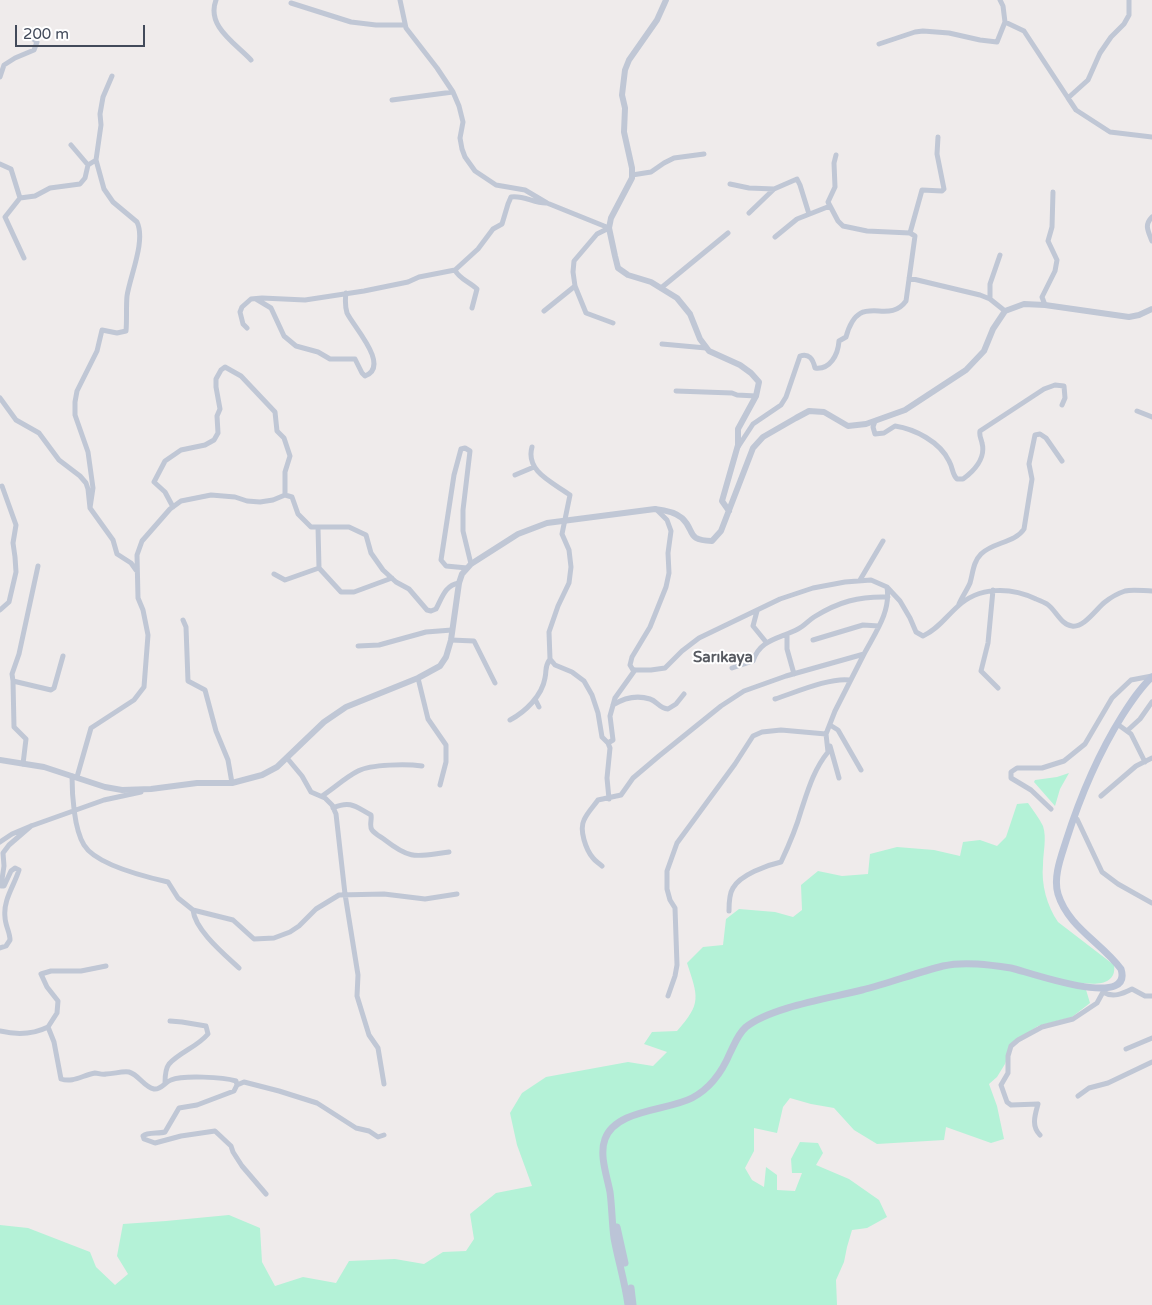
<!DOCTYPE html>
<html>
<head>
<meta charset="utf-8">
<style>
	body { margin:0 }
	#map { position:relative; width:1152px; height:1305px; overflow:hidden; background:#efebeb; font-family:"Varela Round",sans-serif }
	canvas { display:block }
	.scale { position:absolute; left:15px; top:25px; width:130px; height:22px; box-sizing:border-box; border:2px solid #424a5a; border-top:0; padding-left:6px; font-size:15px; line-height:18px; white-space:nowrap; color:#424a5a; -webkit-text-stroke:4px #fff; paint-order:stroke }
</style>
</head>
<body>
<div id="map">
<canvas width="1152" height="1305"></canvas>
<div class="scale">200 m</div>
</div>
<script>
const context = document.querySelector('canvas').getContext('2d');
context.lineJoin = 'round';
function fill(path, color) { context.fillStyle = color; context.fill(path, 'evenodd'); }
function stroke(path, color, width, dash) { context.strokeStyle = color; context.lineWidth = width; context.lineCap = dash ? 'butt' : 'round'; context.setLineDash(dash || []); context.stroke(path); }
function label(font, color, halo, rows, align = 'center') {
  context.font = font + ' "Varela Round",sans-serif'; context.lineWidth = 4; context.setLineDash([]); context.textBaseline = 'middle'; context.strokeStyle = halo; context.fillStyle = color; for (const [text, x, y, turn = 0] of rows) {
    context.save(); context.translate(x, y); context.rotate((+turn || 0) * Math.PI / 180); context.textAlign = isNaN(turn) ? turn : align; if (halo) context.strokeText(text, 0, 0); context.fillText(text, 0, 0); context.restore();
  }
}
fill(new Path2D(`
	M1069,773L1060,789L1055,806L1034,782L1035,780L1057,777Z
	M1028,803C1033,810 1039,818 1043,826C1047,838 1043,853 1043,865C1041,884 1047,906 1058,922L1114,965C1117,984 1097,985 1084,983L1090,1003L1072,1017L1038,1026L1012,1043L1005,1064L997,1077L989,1084L997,1106L1004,1139L991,1143L946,1127L944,1140L877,1144L854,1130L834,1108L811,1104L790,1098L783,1107L777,1133L754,1128V1151L745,1168L752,1180L764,1187L766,1167L777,1175V1190L795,1191L802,1173H792L791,1159L800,1142L818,1143L823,1153L816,1165L849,1179L879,1200L887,1217L867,1228L852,1230L847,1247L844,1262L836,1280L837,1305H0V1225L28,1228L90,1252L96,1267L115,1285L128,1274L117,1256L123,1224L166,1221L229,1215L260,1228L262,1262L275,1286L303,1277L336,1283L349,1261L395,1259L424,1264L443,1252L466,1251L474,1239L470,1214L496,1193L532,1186L517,1145L510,1113L522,1093L546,1077L628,1062L653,1066L667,1052L644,1044L652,1032L677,1031C702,1003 698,997 687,963L703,947L723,945L726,919L739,909L775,912L793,917L802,910L801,885L818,871L842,876L868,874L870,854L897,847L934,850L960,856L963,842L980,840L997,846L1006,837L1017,804Z`), '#b4f2d7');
stroke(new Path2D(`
	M216,0C206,26 235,43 251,60
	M400,0L406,28L437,68L453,92L459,106L463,122L460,138L462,149L465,157L475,171L496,185L525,190L547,203L609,228
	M1000,0L1003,6L1005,22
	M1129,0V15L1124,24L1111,37L1100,53L1088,80L1068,98L1076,110L1110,132L1152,137
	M291,3L351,22L376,25H405
	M879,44L915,32L923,31L949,33L980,40L997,42L1005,22L1024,31L1068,98
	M0,77L4,65L15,58L34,50L37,42L30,36
	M392,100L453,92
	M71,145L88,165
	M0,164L11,169L20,198
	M632,175L651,172L664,163L674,158L704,154
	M730,184L749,188L774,189
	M749,213L774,189L797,179L800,185L809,214
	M1152,217C1144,225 1148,231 1152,241
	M609,228L597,234L574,261L573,272L575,286L586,313L613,323
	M910,233L922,190L942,191L944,189L937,154L938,137
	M775,237L797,219L830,206
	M24,258L5,217L20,198L35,196L50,188L80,184L85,178L88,165L96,160
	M455,270C459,279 470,282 477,289L472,308
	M909,278L980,295L990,299L1005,311
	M661,288L728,233
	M256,299L271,308L284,336L296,346L318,352L330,359H355L362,373L365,376C391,366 353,326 347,313C345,306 345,300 346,293
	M990,299V284L1000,255
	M1045,305L1042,297L1055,271L1057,260L1048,241L1052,227L1053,192
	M544,311L575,286
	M247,328L243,324L240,312L242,307L251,299L262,298L305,300L364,291L408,282L419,277L455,270L478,249L493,229L502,224L508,204L511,197C524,195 535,204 547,203
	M662,344L706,348
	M676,391L732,393L737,395L756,396
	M0,398L16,420L39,433L59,460L80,476L86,483L88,489L90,508L113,540L117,554L131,563L136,570
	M1137,411L1152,417
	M875,421L873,427L875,434L884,433L895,426C915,429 940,442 949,461C953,468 952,474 957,479H963C974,471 986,458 982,443C981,438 979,436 980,431L1044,389L1055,385L1064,386L1065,398L1062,405
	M532,447C525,472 554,483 570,495L562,534L569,550L571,567L569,583L558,606L549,632L550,659L555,665L572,672L584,681L592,695L598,713L602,737L608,743L613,740L610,716L615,698L635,670
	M738,447L753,424L781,405L786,397L800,356C809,353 813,359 815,368C830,370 838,355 839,341L846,337C859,289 887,327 906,301L915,236L910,233L867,231L843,226L838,221L828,202L835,187L834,163L836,155
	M515,475L534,467
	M173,507L165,492L154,482L165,461L181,450L205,445L214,440L218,433L217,416L220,409L216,387V379L221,370L225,367L241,376L275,412L277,431L284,438L290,456L285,472V495
	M90,508L93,488L88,452L75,415V402L77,391L97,351L102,330L117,333L126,331C127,320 126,307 127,296C130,276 146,241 137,222L113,202L104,189L96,160L101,125L100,114L103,97L112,76
	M656,509L667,520L671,531L668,553L669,573L666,587L650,627L632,657L630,665L633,670H651L665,668L682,651L699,638L780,599L813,588L845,582L871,580L887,587L900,601L910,618L916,632L923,636C937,630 946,617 957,607C979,586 1011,587 1036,599C1039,600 1043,602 1047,604C1055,609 1061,625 1072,626C1084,628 1096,609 1105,602C1110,598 1119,593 1125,591C1133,589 1144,591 1152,591
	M318,527L319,568L341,592H354L392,578
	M467,568L446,566L441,560L454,475L461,449L465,448L470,451L463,510V531L471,564
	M274,574L285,580L319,568
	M860,580L883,541
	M993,590L988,643L981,671L998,688
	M959,604C962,597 967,590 970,583C973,573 973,562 981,554C993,542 1015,543 1024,529L1032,479L1029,464L1035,435L1040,434L1046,438L1062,461
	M0,610L9,602L16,572L15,557L13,543L16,525L2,486
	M757,611L753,626L766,642
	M183,620L186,627L188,681L205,690L216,731L228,760L232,783
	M787,634V649L794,674
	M451,640L474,641L495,683
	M813,640L863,625L879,626
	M358,646L379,645L426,632L452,630
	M732,668L753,661C760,639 779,639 798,629C804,626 808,621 814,617C838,602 859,596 888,597
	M418,678L428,719L446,745V762L440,785
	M13,681L12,674L19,654L38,566
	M535,699L539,707
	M775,699C794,693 830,677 850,680
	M613,705C624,698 637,695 650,699C657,701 659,708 668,709L676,704L684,694
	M510,720C525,712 542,696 545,678C547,669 544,668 550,659
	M830,725L838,730L861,770
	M1120,726L1131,734L1145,762
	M1128,730L1140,719L1152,702
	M608,743L610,748L607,778L609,799
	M830,746L839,778
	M287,758L302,776L311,792L325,798L332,805L336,814L345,894L358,975L357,996L369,1035L378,1048L384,1084
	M23,764L26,739L14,727L13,681L51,690L54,688L63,656
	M72,776C72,794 74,829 84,845C96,865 146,877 168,882L178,898L193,910L233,920L254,939L274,938L290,932L299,926L316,909L339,895L384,894L425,899L457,894
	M77,777L91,728L134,700L144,687L148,635L143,610L138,598L137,555L142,541L170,509L181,501L211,495L235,497L247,501L260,502L273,500L285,495L292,497L298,514L311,527H349L366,535L371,553L383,570L396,582L409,589L427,610L431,611L436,609C442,598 445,585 459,583
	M322,796C334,788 346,777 358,771C371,764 408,764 422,766
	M1101,796L1136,766L1152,758
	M333,808C351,800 356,807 371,815C372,820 369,826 372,830C375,834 381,837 385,840C412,861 417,856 449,852
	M1051,809L1031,790L1011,778V772L1017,768H1042L1064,761L1085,744L1112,698L1131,680L1152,676
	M1077,819L1102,872L1118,884L1152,903
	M0,842L12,834L31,826L104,800L141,792
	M602,866C599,863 595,861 593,858C586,850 579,830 584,820C587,813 593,807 598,800L621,795L633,778L659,756L721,706L744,691L786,676L864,654C875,633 891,612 887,587
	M193,910C195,930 224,954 239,968
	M729,911C729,904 729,894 733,888C740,875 767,865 781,862C789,845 796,829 801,811C808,790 814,769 828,752L826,734
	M0,948L6,946L10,940C10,932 5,925 5,917C3,900 14,886 19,870L15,868L11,871L4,886H1L4,866L3,853L9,845L31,826
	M668,996L675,976L677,965L675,908L670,900L667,889V871L677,843L735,764L753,736L762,732L781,730L826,734L835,711L864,654
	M48,1027L57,1013L58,1001L47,987L41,974L51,971H81L106,966
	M0,1031C17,1035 32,1035 48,1027L54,1042L61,1079C73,1083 83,1075 95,1073C98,1073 102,1075 106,1074C114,1074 121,1071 129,1072C139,1075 144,1087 154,1089C161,1090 165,1082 171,1080C183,1075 223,1077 236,1081L237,1085
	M1126,1049L1152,1038
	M165,1083C165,1077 165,1069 169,1064C180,1052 197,1047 208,1034L206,1026L182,1022L170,1021
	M1078,1096L1089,1088L1108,1083L1152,1062
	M1040,1135C1031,1126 1035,1115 1038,1104L1011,1105L1007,1102L1001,1085L1008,1073V1056L1011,1046L1018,1040L1042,1027L1073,1019L1097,1003L1103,992C1113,998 1122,994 1132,989L1145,996H1152
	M266,1194L242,1166L233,1152L231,1146L215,1131L181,1136L155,1143L144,1139L143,1136C148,1132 158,1134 165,1132L179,1108L197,1105L234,1091L237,1085L244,1082L279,1091L317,1103L356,1128L369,1131L378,1137L384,1135`), '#c0c7d5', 5);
stroke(new Path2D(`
	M666,0L657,20L629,60L625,70L622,95L625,108L624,132L632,168V178L611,218L609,228L615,256L618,268L628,275L651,282L677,298L690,314L700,339L709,351L740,365L751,373L759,382L756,396L738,429V445L722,501L729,511
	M0,760L44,767L105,787L122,790L151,789L197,783H232L262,775L277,767L324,722L346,707L418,678L440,666L446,657L451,640L459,583L462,574L471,564L518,534L547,523L655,509C664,510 675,512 682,518C696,531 685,540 712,541L721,531L753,448L763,437L796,418L809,411L824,412L848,426L866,424L905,410L966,370L984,351L993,329L1005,311L1024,304L1045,305L1129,317L1139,315L1152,309`), '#c0c7d5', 6);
stroke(new Path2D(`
	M617,1227L625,1263
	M631,1288L633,1305
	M628,1305C625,1282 618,1260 614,1238C612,1223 612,1207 610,1192C607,1176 599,1155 605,1139C616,1109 667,1111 692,1098C711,1088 722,1072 730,1053C735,1043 738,1034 746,1027C771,1007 831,998 862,990C889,983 916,973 943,966C964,961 991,965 1011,968C1026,971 1134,1011 1121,969C1102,943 1068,927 1058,894C1053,877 1061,857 1066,841C1080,797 1097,756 1122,716C1131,702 1140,688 1152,677`), '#bbc4d7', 7);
label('bold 15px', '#575a61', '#fff', [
	["Sarıkaya",723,658]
]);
</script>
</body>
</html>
